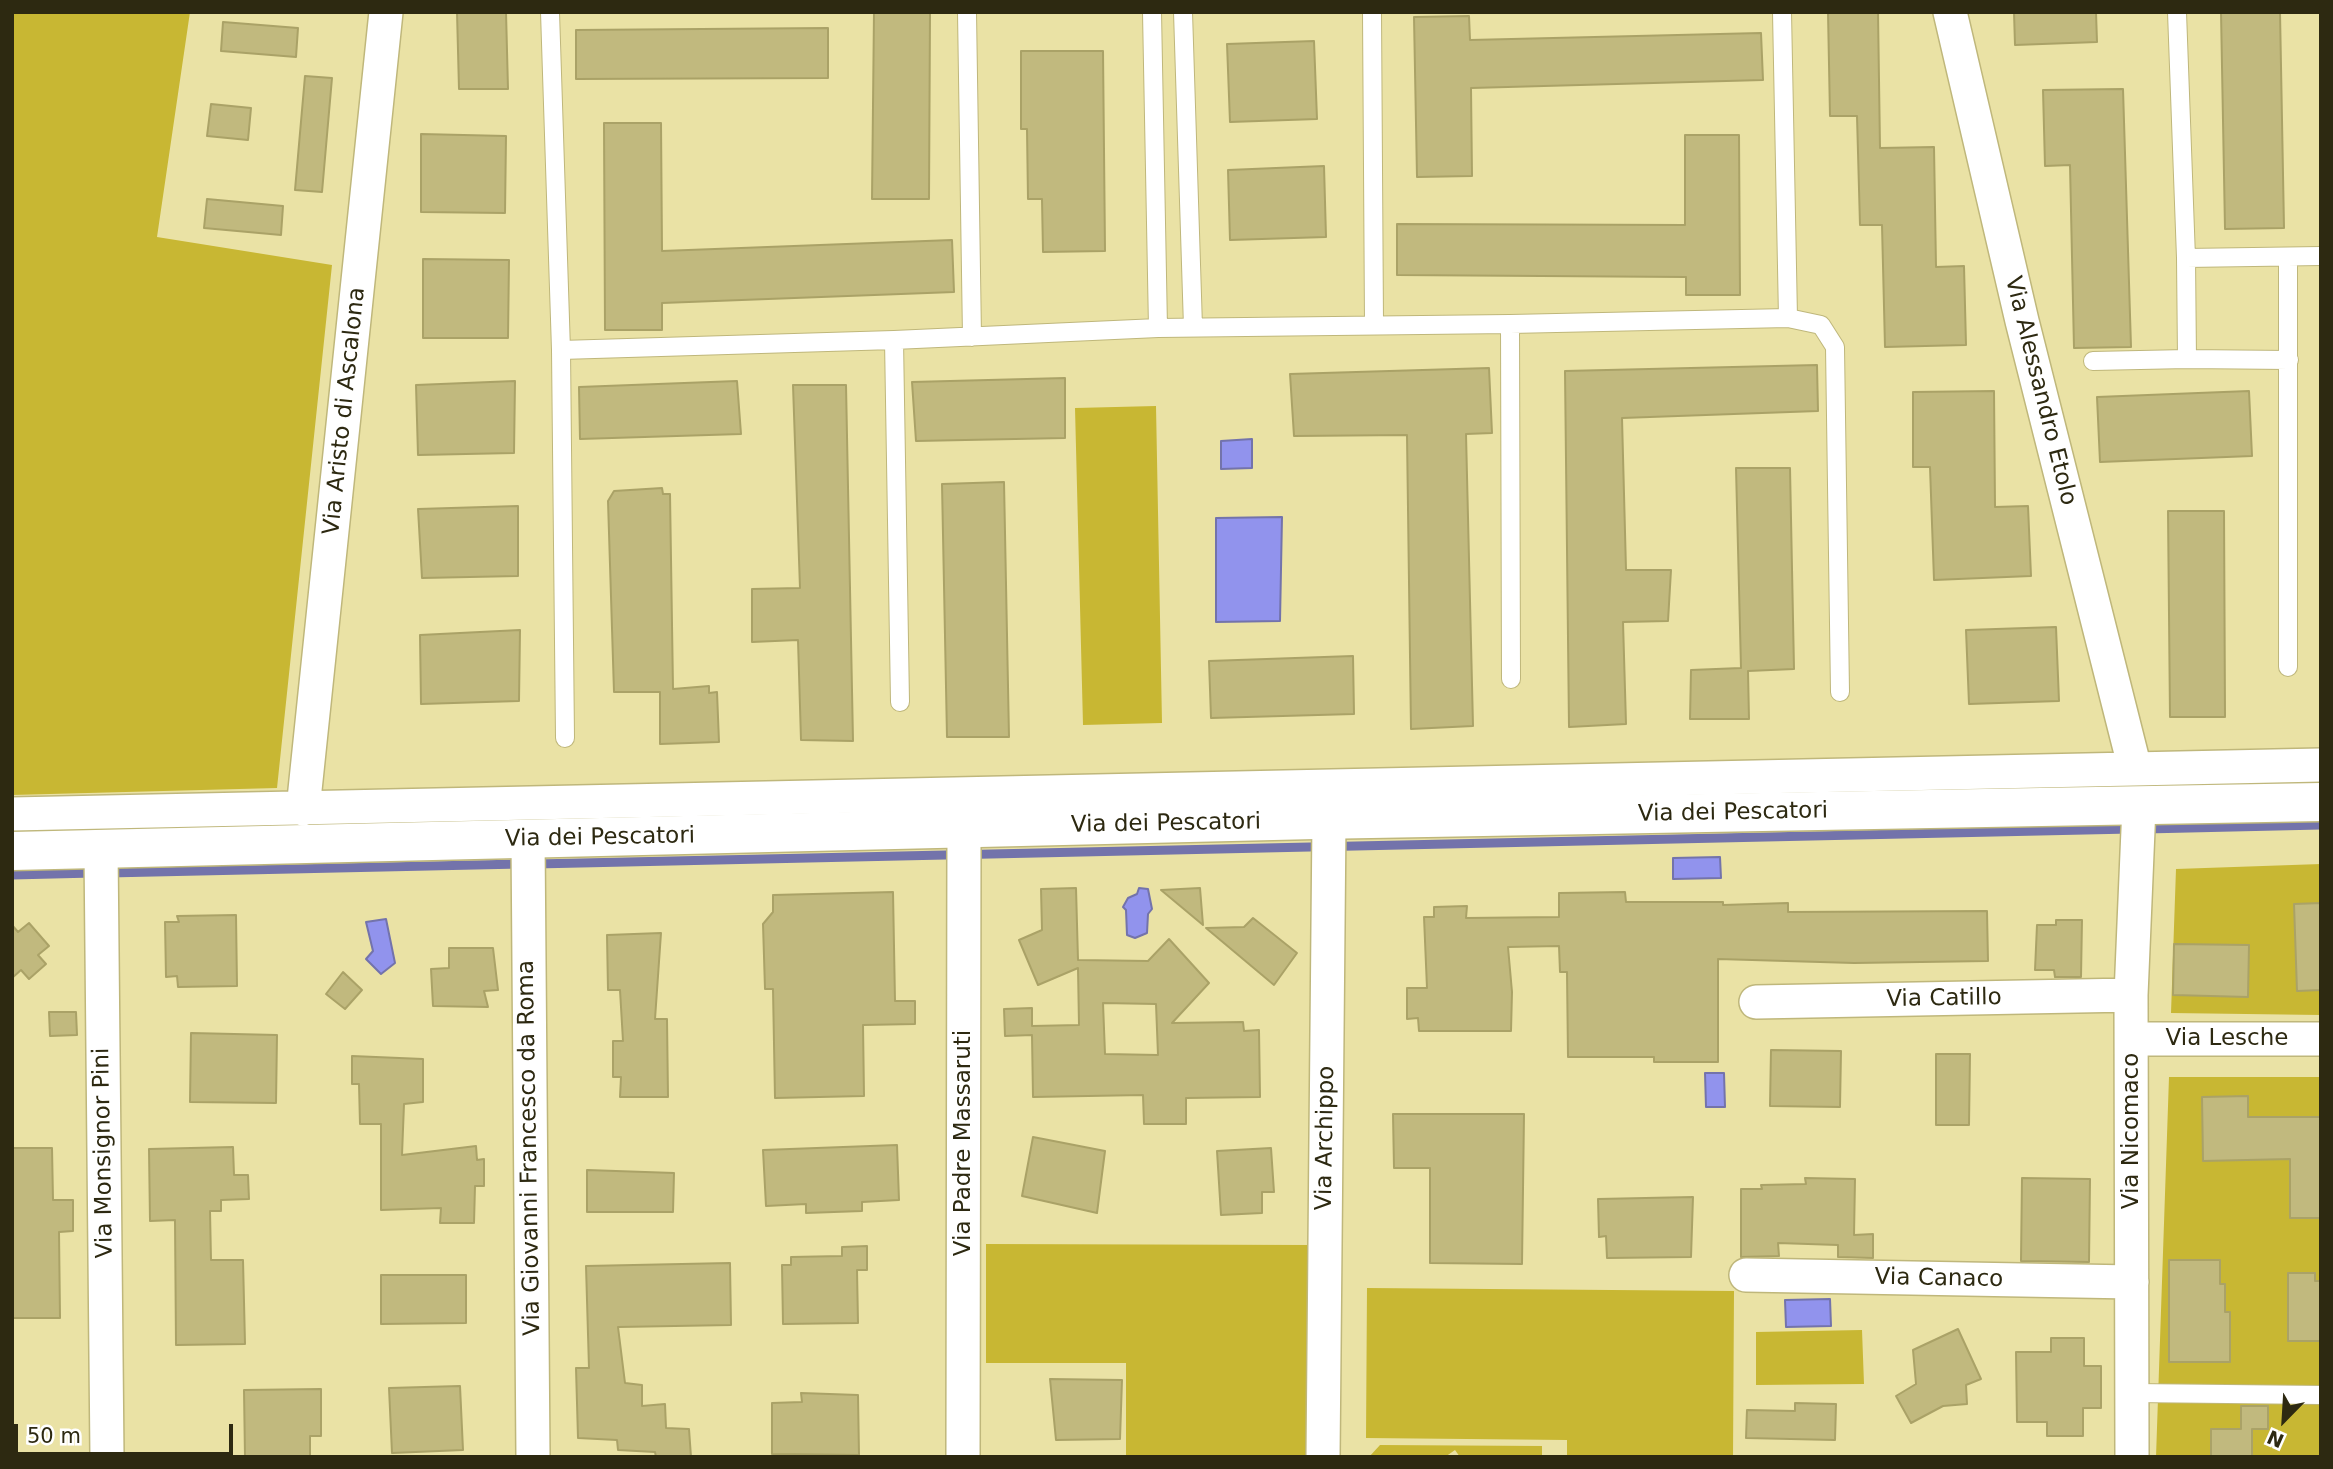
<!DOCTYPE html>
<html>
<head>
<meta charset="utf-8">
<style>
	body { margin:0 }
	#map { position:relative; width:2333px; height:1469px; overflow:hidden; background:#eae2a5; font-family:"DejaVu Sans",sans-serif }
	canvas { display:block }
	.frame { position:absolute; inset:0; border:14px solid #2d2911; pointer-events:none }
	.north { position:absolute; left:2249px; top:1385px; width:70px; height:70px; -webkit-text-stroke:5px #fff; paint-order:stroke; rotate:204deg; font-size:19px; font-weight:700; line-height:28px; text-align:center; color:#2d2911 }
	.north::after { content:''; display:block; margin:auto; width:24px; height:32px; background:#2d2911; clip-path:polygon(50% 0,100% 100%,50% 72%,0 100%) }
	.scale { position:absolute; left:14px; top:1424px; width:219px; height:32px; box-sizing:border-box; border:4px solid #2d2911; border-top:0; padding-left:9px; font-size:21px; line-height:24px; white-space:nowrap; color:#2d2911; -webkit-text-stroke:5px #fff; paint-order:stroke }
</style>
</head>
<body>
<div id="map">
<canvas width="2333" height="1469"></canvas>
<div class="frame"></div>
<div class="north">N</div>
<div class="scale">50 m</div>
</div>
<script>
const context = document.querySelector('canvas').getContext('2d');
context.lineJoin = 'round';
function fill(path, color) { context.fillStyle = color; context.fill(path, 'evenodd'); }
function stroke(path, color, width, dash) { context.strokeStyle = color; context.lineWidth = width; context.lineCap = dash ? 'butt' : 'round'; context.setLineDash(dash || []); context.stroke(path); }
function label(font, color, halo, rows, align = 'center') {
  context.font = font + ' "DejaVu Sans",sans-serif'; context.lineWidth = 5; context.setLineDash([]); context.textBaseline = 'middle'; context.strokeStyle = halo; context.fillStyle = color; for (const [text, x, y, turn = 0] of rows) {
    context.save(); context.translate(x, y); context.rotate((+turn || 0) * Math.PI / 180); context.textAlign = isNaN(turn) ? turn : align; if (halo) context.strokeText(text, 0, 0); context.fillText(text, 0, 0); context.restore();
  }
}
fill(new Path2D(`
	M12,12H190L157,237L332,265L277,788L12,795Z
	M1156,406L1162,723L1083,725L1075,408Z
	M2321,864V1015L2171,1013L2176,869Z
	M2169,1077H2321V1457H2156Z
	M986,1244L1308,1245V1457H1126V1363H986Z
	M1367,1288L1734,1291L1733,1457H1567V1440L1366,1438Z
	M1862,1330L1864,1384L1756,1385V1332Z
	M1380,1445L1542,1446V1457H1460L1455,1450L1445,1457H1369Z`), '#c8b733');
const water = new Path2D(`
	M1252,439V468L1221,469V441Z
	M1282,517L1280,621L1216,622V518Z
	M1720,857L1721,878L1673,879V858Z
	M1139,888L1148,889L1152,909L1148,914L1147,933L1135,938L1127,935L1126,910L1123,907L1128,898L1137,894Z
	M386,919L395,963L381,974L366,959L373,951L366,922Z
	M1705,1073H1724L1725,1107H1706Z
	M1830,1299L1831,1326L1786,1327L1785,1300Z`);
fill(water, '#9193ed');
stroke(water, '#7373ab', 2);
stroke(new Path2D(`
	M2145,829L2321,825
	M535,864L2131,829
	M108,873L521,864
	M12,875L94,873`), '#7373ab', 9);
const building = new Path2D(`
	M457,12H506L508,89H459Z
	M874,12H930L929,199H872Z
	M1828,12H1878L1880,148L1934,147L1936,267L1964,266L1966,345L1885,347L1882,225H1860L1857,116H1830Z
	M2014,12H2096L2097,42L2015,45Z
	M2221,12H2280L2284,228L2225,229Z
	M1469,16L1470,40L1761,33L1763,80L1471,88L1472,176L1417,177L1414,17Z
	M223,22L298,28L296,57L221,51Z
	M828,28V78L576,79V30Z
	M1314,41L1317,119L1230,122L1227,44Z
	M1021,51H1103L1105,251L1043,252L1042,199H1028L1027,129H1021Z
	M305,76L332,78L322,192L295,190Z
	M2123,89L2131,347L2074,348L2070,165L2045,166L2043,90Z
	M211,104L251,108L248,140L207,136Z
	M604,123H661L662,251L952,240L954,292L662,303V330H605Z
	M421,134L506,136L505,213L421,212Z
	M1685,135H1739L1740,295H1686V277L1397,275V224L1685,225Z
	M1324,166L1326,237L1230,240L1228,170Z
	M207,199L283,206L281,235L204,228Z
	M423,259L509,260L508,338H423Z
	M1817,365L1818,411L1622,418L1626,570H1671L1668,621L1623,622L1626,724L1569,727L1565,371Z
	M1489,368L1492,433L1466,434L1473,726L1411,729L1407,435L1294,436L1290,374Z
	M1065,378V438L916,441L912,382Z
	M515,381L514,453L418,455L416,385Z
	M737,381L741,434L580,439L579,387Z
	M793,385H846L853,741L801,740L798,640L752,642V589L800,588Z
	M1994,391L1995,507L2028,506L2031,576L1934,580L1930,467H1913V392Z
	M2249,391L2252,456L2100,462L2097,397Z
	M1736,468H1790L1794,669L1748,671L1749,719H1690L1691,670L1741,668Z
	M1004,482L1009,737H947L942,484Z
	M662,488L663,494H670L673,689L709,686V693L717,692L719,742L660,744V692H614L608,501L614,491Z
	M518,506V576L422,578L418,509Z
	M2168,511H2224L2225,717H2170Z
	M2056,627L2059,701L1969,704L1966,630Z
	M520,630L519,701L421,704L420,635Z
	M1353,656L1354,714L1211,718L1209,661Z
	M1076,888L1078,960L1148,961L1169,939L1209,983L1172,1023L1243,1022L1244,1031L1259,1030L1260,1097L1186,1098V1124H1144L1143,1095L1033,1097L1032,1035L1005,1036L1004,1009L1032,1008V1026L1079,1025L1078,968L1038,985L1019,940L1042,930L1041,889ZM1103,1003L1156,1004L1158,1055L1105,1054Z
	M1200,888L1203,925L1161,890Z
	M893,892L895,1001H915V1024L863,1025L864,1096L775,1098L773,989H765L763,924L773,912V895Z
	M1625,892L1626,902H1723V905L1788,903V912L1987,911L1988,961L1854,963L1718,959V1062H1654V1057H1568L1567,972H1560L1559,946L1508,947L1512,992L1511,1031H1419L1418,1018L1407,1019V988H1427L1424,917H1434V907L1467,906L1466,918L1559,917V893Z
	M2321,903V990L2297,991L2294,904Z
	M236,915L237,986L178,987L177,976L166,977L165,922H179L177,916Z
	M1253,918L1297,953L1274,985L1206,928L1244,927Z
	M2056,920H2082L2081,977H2055L2054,970H2035L2037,925H2056Z
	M29,923L49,946L38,955L46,964L29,979L21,970L12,978V925L18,932Z
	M661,933L655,1019H667L668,1097H620L621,1077H613V1041H623L620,990H608L607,935Z
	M2174,944L2249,945L2248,997L2173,995Z
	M449,948H493L498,990L484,991L488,1007L433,1006L431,969L449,968Z
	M343,972L362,990L345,1009L326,994Z
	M49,1012H76L77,1035L50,1036Z
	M191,1033L277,1035L276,1103L190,1102Z
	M1771,1050L1841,1051L1840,1107L1770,1106Z
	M1936,1054H1970L1969,1125H1936Z
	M352,1056L423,1059V1102L404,1104L402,1155L476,1146L477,1160L484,1159V1186H475L474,1223H440L441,1208L381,1210V1124H360L359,1084H352Z
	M2248,1096V1117H2321V1218H2290V1159L2203,1161L2202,1097Z
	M1393,1114H1524L1522,1264L1430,1263V1168H1394Z
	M1033,1137L1105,1151L1097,1213L1022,1196Z
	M897,1145L899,1200L862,1202V1211L806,1213V1204L766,1206L763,1150Z
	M233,1147L234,1175H248L249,1199L221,1200V1211H210L211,1260H243L245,1344L176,1345L175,1220L150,1221L149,1149Z
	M12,1148H52L53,1200H73V1231L59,1232L60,1318H12Z
	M1271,1148L1274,1192H1262V1213L1221,1215L1217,1151Z
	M587,1170L674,1173L673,1212H587Z
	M1805,1178L1855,1179L1854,1235L1873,1234V1258L1838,1257V1245L1778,1243L1779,1256L1741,1257V1189H1762L1761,1185L1806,1184Z
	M2022,1178L2090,1179L2089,1262L2021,1261Z
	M1693,1197L1691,1257L1607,1258L1606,1236L1599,1237L1598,1199Z
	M867,1246V1270H857L858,1323L783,1324L782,1265H791V1257L842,1256V1247Z
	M2169,1260H2220V1284H2225V1312H2230V1362H2169Z
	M730,1263L731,1325L618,1327L625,1383L642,1385V1406L665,1404L666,1428L689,1429L691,1457H656L655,1452L618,1450L617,1440L578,1438L576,1368H589L586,1266Z
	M2288,1273H2315V1281H2321V1341H2288Z
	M381,1275H466V1323L381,1324Z
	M1958,1329L1981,1379L1966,1385L1967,1404L1943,1406L1911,1423L1896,1396L1916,1384L1913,1350Z
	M2051,1338H2084V1366H2101V1408H2083V1436H2047V1422H2017L2016,1352H2051Z
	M1050,1379L1122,1380L1120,1439L1056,1440Z
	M460,1386L463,1450L392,1453L389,1388Z
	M321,1389V1436H310V1457H245L244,1390Z
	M801,1393L858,1395L859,1455L772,1454V1403L802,1402Z
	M1795,1403L1836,1404L1835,1440L1746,1438L1747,1410L1795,1411Z
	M2241,1406H2268V1429H2252V1457H2211V1429H2241Z`);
fill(building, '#c1b97e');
stroke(building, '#aaa267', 2);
const service = new Path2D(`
	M550,12L561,350L565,738
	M967,12L972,337
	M1152,12L1158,328
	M1183,12L1193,327
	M1372,12L1374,324
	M1782,12L1788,318L1821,325L1835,347L1840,692
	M2177,12L2186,258L2321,256
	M2288,257V667
	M2186,258L2187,359L2289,360
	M1510,324L1511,679
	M894,340L900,702
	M561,350L894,340L1158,328L1510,324L1788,318
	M2093,361L2187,359
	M2132,1393L2321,1395`);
const minor = new Path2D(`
	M1950,12L2022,321L2135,769
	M303,809L386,12
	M12,814L2321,765
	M528,839L533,1457
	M101,849L107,1457
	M1756,1002L2131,995
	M2132,1039H2321
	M1746,1275L2132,1282
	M963,1457L964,829
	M1323,1457L1329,820
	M2132,1457L2131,995L2139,806`);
const tertiary = new Path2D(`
	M12,851L1315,820L2321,802`);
stroke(service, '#bfb77b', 20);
stroke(minor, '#bfb77b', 36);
stroke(tertiary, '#bfb77b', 41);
stroke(service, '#fff', 18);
stroke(minor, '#fff', 33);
stroke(tertiary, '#fff', 38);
label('23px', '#2d2911', '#fff', [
	["Via Alessandro Etolo",2040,391,76],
	["Via Aristo di Ascalona",345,411,-84],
	["Via dei Pescatori",1733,813,-1],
	["Via dei Pescatori",1166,824,-1],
	["Via dei Pescatori",600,838,-1],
	["Via Catillo",1944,999,-1],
	["Via Lesche",2227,1039],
	["Via Nicomaco",2132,1131,-90],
	["Via Archippo",1326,1138,-89],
	["Via Padre Massaruti",964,1143,-90],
	["Via Giovanni Francesco da Roma",530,1148,-91],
	["Via Monsignor Pini",104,1153,-91],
	["Via Canaco",1939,1279,1]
]);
</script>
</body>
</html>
